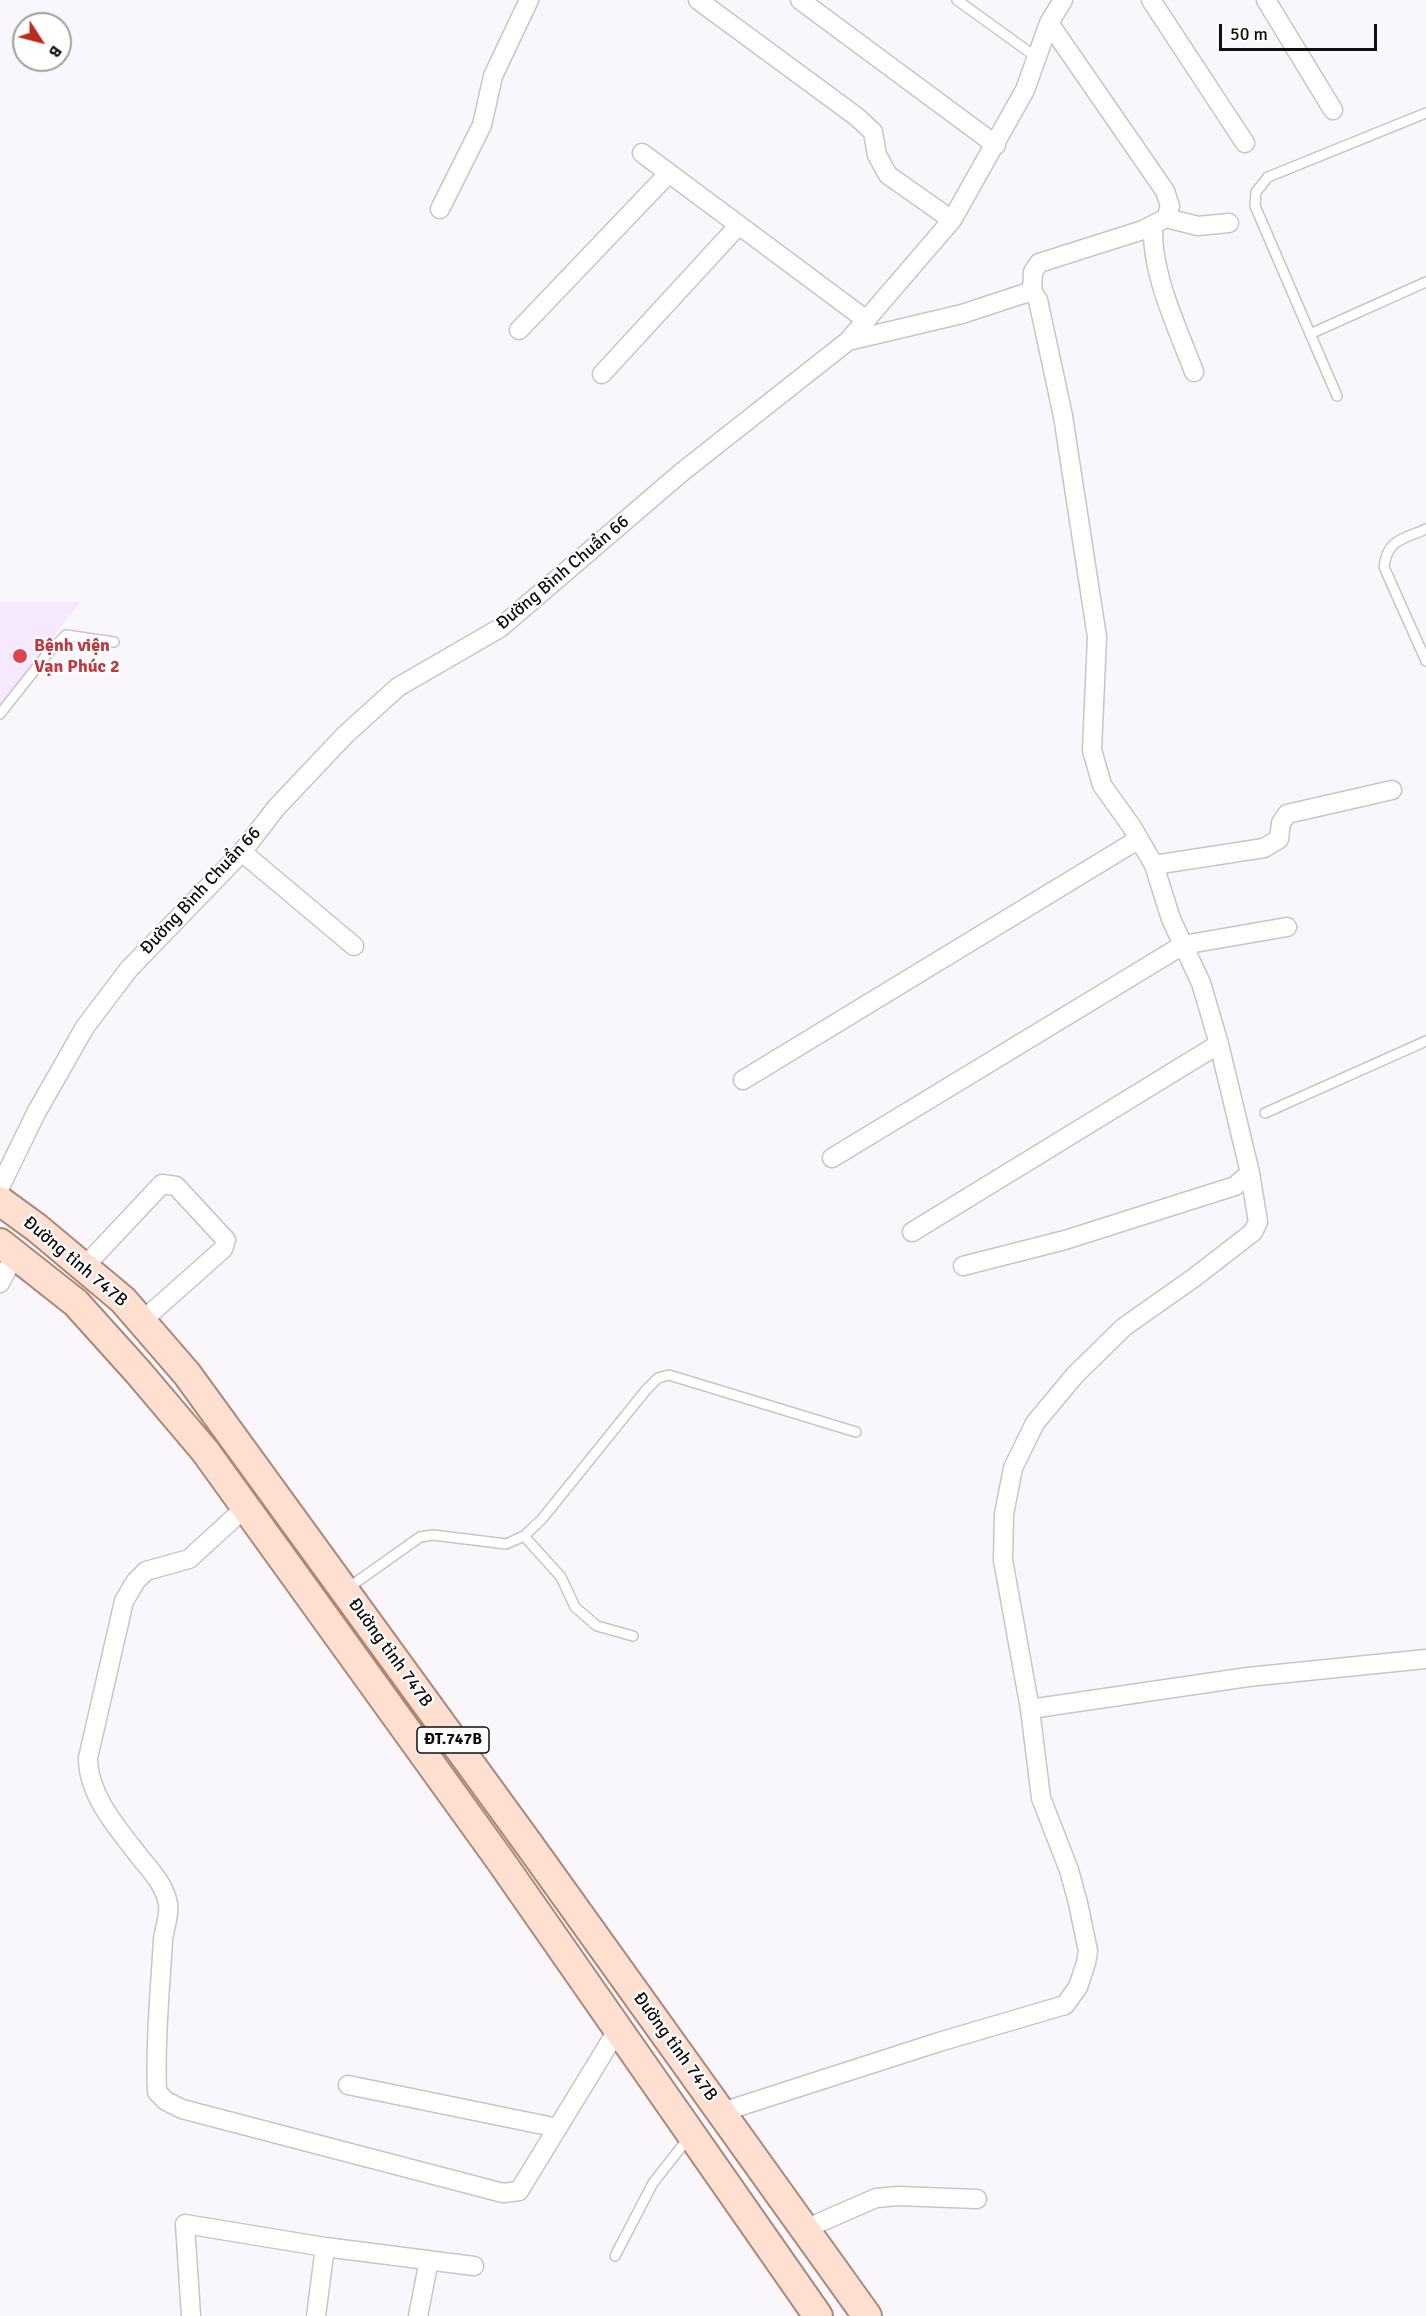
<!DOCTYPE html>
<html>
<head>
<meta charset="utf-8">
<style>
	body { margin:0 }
	#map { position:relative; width:1426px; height:2316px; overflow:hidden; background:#faf7fc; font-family:Signika,sans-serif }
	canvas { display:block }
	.north { position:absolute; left:12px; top:12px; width:60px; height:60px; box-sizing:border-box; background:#fff; border:2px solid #9f9f9f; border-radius:50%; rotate:126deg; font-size:16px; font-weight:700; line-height:24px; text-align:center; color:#0f0e10 }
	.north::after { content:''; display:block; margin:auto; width:21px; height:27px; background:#ba2e18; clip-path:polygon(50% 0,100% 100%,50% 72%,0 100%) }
	.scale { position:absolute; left:1219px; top:24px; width:158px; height:27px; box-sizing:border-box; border:3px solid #0f0e10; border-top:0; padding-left:8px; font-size:18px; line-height:21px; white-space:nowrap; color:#0f0e10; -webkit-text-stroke:4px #fff; paint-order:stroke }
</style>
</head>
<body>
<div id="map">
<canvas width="1426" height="2316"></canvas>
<div class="north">B</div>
<div class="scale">50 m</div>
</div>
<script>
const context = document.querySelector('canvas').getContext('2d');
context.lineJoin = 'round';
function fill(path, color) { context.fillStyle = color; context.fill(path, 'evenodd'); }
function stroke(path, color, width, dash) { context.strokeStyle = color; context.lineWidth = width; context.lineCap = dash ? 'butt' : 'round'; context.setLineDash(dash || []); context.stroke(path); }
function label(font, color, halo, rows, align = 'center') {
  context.font = font + ' Signika,sans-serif'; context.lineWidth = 4.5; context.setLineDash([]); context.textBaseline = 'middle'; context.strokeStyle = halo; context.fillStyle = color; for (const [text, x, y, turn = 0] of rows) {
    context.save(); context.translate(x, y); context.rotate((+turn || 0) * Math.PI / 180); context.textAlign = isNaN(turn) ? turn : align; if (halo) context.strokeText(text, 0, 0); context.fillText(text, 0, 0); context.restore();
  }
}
fill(new Path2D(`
	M0,602H80L0,709Z`), '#f6e9fd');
const lane = new Path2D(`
	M957,0L1036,57
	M1310,334L1426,282
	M1337,396L1255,206L1256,192L1268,177L1426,113
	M1426,529C1404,539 1387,539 1384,567L1426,661
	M0,714L48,653L66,635L114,642
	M1265,1113L1426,1041
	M524,1536L561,1577L575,1607L597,1626L633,1636
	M348,1588L420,1537L433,1535L506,1544L524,1536L542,1519L646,1390L658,1378L669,1375L856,1432
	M615,2256L653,2183L690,2136`);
const street = new Path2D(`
	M698,0L857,117L873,132L877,155L888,175L952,220
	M800,0L996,145
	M1151,0L1245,143
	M1266,0L1333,110
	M642,153L865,319
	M440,209L482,125L493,76L529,0
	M1166,218L1198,226L1229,223
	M1153,225C1151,275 1177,326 1194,372
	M1032,291L1033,272L1039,263L1143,230L1166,218L1170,206L1165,191L1049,23
	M519,330L669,173
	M848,341L962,314L1032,291L1038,300L1063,416L1097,637L1092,750L1102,785L1132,827L1154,865L1171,919L1201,983L1219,1044L1250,1173L1235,1186L1065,1240L963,1266
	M602,374L739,225
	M242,852L354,946
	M1154,865L1264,848L1279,839L1281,823L1287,814L1392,790
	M743,1080L1139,839
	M832,1158L1183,945L1287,927
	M0,1187L36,1113L85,1027L129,969L242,852L276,808L345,735L398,687L500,628L682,472L848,341L952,220L1025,90L1049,23L1063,0
	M912,1232L1219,1044
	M84,1267L162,1184L176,1186L226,1240L223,1249L142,1321
	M0,1283L15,1254
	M246,1507L189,1559L146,1571L136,1581L124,1601L88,1758C88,1797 120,1831 143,1861C154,1874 165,1887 168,1904C170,1915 164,1929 163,1940C160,1991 155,2042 157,2092L166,2101L182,2109L503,2193L519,2191L618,2029
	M1030,1709L1248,1677L1426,1659
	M348,2085L558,2128
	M722,2112L939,2042L1065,2005L1078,1987L1086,1963L1088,1951L1078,1903L1069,1870L1041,1798L1030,1709L1003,1560L1004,1514L1013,1468L1035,1423L1075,1375L1124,1327L1195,1277L1253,1232L1258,1222L1250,1173
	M805,2229L876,2198L898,2196L977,2199
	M191,2316L185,2224L325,2247L474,2266
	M316,2316L325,2247
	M418,2316L429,2260`);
const primary = new Path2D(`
	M0,1201L37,1228L123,1300L187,1374L530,1846L867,2316
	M0,1243L76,1303L139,1373L205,1451L500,1860L818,2316`);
stroke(lane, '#c8c5ca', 12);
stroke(street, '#c8c5ca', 21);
stroke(primary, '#aa8878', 32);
stroke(lane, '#fff', 9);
stroke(street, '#fff', 18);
stroke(primary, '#fedfd0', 28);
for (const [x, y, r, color] of [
	[20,656,8,"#e0444e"]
]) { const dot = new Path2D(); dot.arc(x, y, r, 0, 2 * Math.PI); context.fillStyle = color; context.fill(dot); stroke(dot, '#fff', 2); }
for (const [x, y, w] of [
	[453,1740,72]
]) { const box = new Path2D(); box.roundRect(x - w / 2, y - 13, w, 26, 4.5); context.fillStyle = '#fff'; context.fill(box); stroke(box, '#0f0e10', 1.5); }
label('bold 16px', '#0f0e10', null, [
	["ĐT.747B",453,1740]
]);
label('18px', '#0f0e10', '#fff', [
	["Đường Bình Chuẩn 66",563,573,-40],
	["Đường Bình Chuẩn 66",201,891,-47],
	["Đường tỉnh 747B",75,1262,40],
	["Đường tỉnh 747B",390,1653,54],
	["Đường tỉnh 747B",675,2047,54]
]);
label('bold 18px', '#be3a42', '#fff', [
	["Bệnh viện",34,646],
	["Vạn Phúc 2",34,667]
], 'left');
</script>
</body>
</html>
